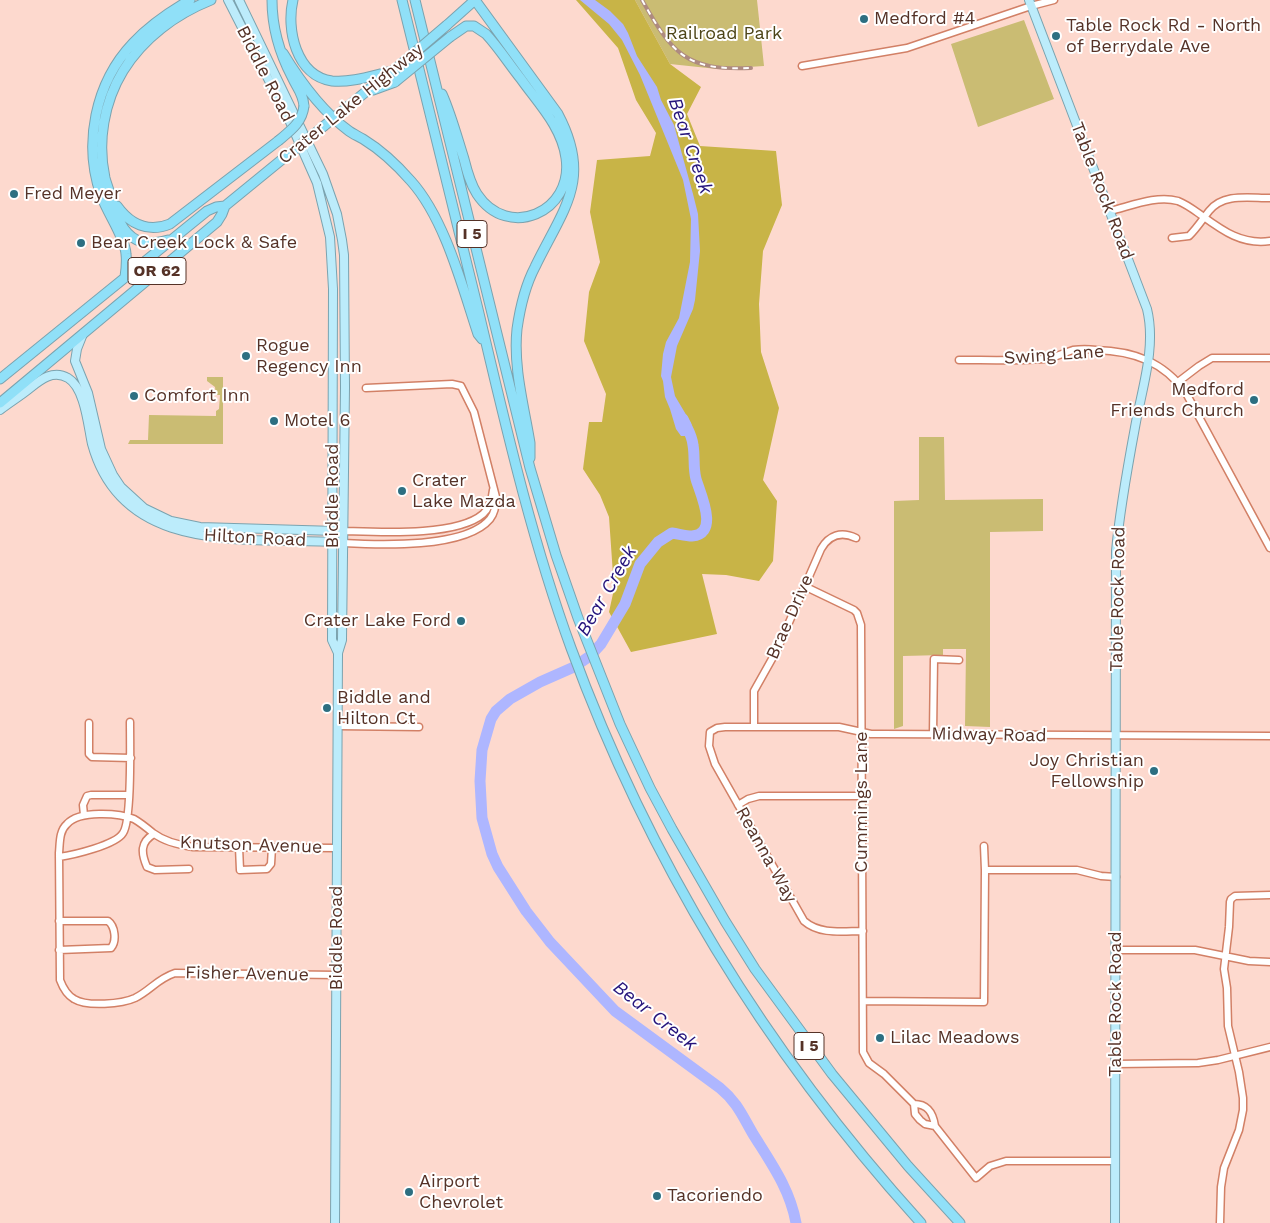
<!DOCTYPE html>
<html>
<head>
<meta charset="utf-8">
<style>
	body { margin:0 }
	canvas { display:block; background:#fdd9ce }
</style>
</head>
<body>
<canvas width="1270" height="1223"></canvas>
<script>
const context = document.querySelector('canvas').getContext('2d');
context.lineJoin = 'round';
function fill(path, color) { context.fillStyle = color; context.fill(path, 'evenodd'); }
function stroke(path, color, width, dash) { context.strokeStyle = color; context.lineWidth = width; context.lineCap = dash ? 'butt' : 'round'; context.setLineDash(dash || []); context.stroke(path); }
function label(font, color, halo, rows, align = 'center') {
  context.font = font + ' "Work Sans",sans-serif'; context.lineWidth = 4; context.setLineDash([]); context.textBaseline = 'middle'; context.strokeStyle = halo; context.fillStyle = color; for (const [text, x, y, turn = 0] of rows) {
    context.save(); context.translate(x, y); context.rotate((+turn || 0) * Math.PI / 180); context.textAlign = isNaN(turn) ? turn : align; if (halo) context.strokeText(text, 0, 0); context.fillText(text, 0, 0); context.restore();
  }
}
fill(new Path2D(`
	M635,0H757L764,66L717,69L670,64Z
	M1024,20L1054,99L978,127L951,44Z
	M207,377H223V444H128L130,440H148L149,415L216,416V411L219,409L220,395H216L215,387L207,381Z
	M919,437H944L945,500L1043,499V531L990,532V727L965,726L966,649H943V655L903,656V726L894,729V501L919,500Z`), '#cabc73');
fill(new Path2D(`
	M576,0H635L670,64L701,87L687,114L700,146L776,151L782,205L763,251L759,304L761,352L779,408L763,480L777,501L773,561L759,581L726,575L702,574L717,634L631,652L609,612L614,589L609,517L600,495L583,469L589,422H602L606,394L584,341L589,292L600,262L590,212L597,160L650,156L656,133L636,100L618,48Z`), '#c8b447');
fill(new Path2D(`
	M580,0H595L610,11L623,24L628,33L637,56L657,87L661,100L674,125L693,194L698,214L700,251L695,300L693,309L677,346L671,377L675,396L691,423L693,431L687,436H681L676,429L670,409L665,397L663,381L661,376L663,354L666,342L679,318L690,262L691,219L683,180L640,75L622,40L609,24Z`), '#aeb6ff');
stroke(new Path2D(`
	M683,419C687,428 692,435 693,445C695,456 693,468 696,479C700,493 720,534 692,536C686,536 679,534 672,533L658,542L640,564L625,604L601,644L590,656L574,667L540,682L510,699L496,711L491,719L482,750L480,781L482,818L492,854L498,867L526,911L550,942L615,1011L720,1088C737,1102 742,1115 753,1134C771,1163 790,1189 796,1223`), '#aeb6ff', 11);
const minor = new Path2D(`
	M802,66L907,48L1031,6L1054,0
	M1110,211C1131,206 1156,195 1178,201C1186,204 1194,210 1201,215C1223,231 1242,245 1270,241
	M1172,238L1189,236C1197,228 1202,220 1209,211C1223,193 1249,198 1269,198
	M959,360C987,360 1016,361 1044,359C1055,358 1063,353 1073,350C1080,349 1089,349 1096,350C1134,351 1164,362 1186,393L1270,548
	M1178,382L1199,366L1212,358H1270
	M343,531C378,532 456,537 483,514C490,508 492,499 493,490
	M343,543C379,545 465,549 490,519C495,513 496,505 496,497L474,412L461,386L452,384L366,388
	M804,586L854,610L857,613L861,625L863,1052L869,1063L884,1074L914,1104L915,1114L920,1120L925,1124L935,1126
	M89,723V754L92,757L131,758
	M338,726L419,727
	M754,726V691L777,650L821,549C829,535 841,531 856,538
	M933,734L934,659L959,660
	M738,805L748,799L759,796H862
	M84,815L83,805L87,796L91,795H129
	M154,834C140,842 141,853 147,867L155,870L189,869
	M984,846L985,870
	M239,847L240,870L267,869L271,864L272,847
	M59,857C73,855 116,845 123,833C132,820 130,742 130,722
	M59,921H108C115,926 117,941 111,948L59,950
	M863,931C843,931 820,935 804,921L715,764L709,746L710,732L717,728L725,727H839L871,734H882L1270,736
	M1116,950H1195L1249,961L1270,962
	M337,975L175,973C157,979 151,990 135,998C122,1004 87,1007 74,999C67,995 63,988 60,980L59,853C60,843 59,831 67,824C79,810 119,813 134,819C141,823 147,828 153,833C165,842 178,845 193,847L337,848
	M863,1001L984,1002L985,870H1077L1101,876L1116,877
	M1115,1064L1198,1063L1218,1060L1270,1047
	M914,1104C928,1104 933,1113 935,1126L976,1178L990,1166L1006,1161H1115
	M1220,1223L1221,1187L1224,1168L1239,1130L1243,1110V1098L1239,1072L1228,1026L1227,988L1224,969L1229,927L1230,902L1231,899L1235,896L1270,895`);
const major = new Path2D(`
	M228,0L290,122L317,183L330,237L333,289L332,640L338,653
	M239,0L323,174L337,214L342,240L344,255L345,387L342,640L338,653L335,1223
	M1029,0L1147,309C1156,346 1143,385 1136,422C1128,465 1120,507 1116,551L1115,1223
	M83,334L77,349L75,361L88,393L101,449L113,475L121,487L144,508L171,521L200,527L336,531
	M0,410C8,404 17,398 25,392C37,383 51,368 68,378C85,388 88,426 92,444C123,557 248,537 338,542`);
const highway = new Path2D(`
	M272,0C272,26 280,54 292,77C297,88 303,93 304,106
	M293,0C286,29 296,76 332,81C352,83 374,75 393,71
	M402,0C427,103 453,206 478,309C505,423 531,538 571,648C650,864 767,1053 921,1223
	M415,0L530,468L556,555L578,618L620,724L650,788L672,829L725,921L755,969L832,1074L908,1166L960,1223
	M475,0L558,114C593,180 563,209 535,267C525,286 520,308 517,329C513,367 524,406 530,443V458
	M447,25L475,0
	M283,53C300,81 323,112 349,131C353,134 358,136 363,139C381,150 397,165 411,181C445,219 462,286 478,334L482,339
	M373,90L395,82
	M442,94C451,114 457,137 464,159C467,171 470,183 477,194C508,241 574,212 566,158C562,127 538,103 521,79C509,64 499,48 486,34L474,26H466L450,37
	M324,126L390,72
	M117,206C130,224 148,233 170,224L278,141
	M168,240C160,242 150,244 142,242C124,237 116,216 112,200C110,193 107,185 105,178C97,142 104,102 123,71C143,38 176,14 211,0
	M125,277C126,270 127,262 126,254C125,237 107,213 101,195C83,144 95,83 133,43C149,26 169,12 190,0
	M0,379L207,211L216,207L225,206L285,157
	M0,403L217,222L222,214L225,206`);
stroke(minor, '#d28066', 9);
stroke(major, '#7ba3af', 10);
stroke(highway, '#7ba3af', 11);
stroke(minor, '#fff', 6);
stroke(major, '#bcecfb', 8);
stroke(highway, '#90e0f8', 9);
const rail = new Path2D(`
	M642,0C672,53 685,71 751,68`);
stroke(rail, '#ae8b80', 4);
stroke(rail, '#fff', 2, [5.5]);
const highwayBridge = new Path2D(`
	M393,71L447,25
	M395,82L450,37
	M278,141C290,131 302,123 304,106
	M285,157L324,126`);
stroke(highwayBridge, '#7ba3af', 11, []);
stroke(highwayBridge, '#90e0f8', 9);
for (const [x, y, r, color] of [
	[864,19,5,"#2d6f81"],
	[1056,36,5,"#2d6f81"],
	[14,194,5,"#2d6f81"],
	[81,243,5,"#2d6f81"],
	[246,356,5,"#2d6f81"],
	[134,396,5,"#2d6f81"],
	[1254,400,5,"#2d6f81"],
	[274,421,5,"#2d6f81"],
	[402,491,5,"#2d6f81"],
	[461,621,5,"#2d6f81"],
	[327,708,5,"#2d6f81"],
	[1154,771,5,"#2d6f81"],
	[880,1038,5,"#2d6f81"],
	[409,1192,5,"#2d6f81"],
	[657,1196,5,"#2d6f81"]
]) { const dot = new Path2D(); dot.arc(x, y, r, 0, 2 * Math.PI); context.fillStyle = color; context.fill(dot); stroke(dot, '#fff', 2); }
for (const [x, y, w] of [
	[472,234,30],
	[157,271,58],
	[809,1046,30]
]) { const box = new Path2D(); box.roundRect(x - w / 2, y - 13.5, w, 27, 4); context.fillStyle = '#fff'; context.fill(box); stroke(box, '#553227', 1); }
label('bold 16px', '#553227', null, [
	["I 5",472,234],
	["OR 62",157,271],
	["I 5",809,1046]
]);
label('18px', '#553227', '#fff', [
	["Medford #4",874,19],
	["Table Rock Rd - North",1066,26],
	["of Berrydale Ave",1066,47],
	["Fred Meyer",24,194],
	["Bear Creek Lock & Safe",91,243],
	["Rogue",256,346],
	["Regency Inn",256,367],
	["Medford",1244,390,"right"],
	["Friends Church",1244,411,"right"],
	["Comfort Inn",144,396],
	["Motel 6",284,421],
	["Crater",412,481],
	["Lake Mazda",412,502],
	["Crater Lake Ford",451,621,"right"],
	["Biddle and",337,698],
	["Hilton Ct",337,719],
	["Joy Christian",1144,761,"right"],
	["Fellowship",1144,782,"right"],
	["Lilac Meadows",890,1038],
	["Airport",419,1182],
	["Chevrolet",419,1203],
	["Tacoriendo",667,1196]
], 'left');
label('18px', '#4d4518', '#fff', [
	["Railroad Park",724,34]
]);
label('18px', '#553227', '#fff', [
	["Biddle Road",265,74,63],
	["Crater Lake Highway",351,104,-39],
	["Table Rock Road",1102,191,69],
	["Swing Lane",1054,355,-4],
	["Biddle Road",333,496,-90],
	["Hilton Road",255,538,3],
	["Table Rock Road",1118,599,-89],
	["Brae Drive",790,617,-66],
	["Midway Road",989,735,1],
	["Cummings Lane",862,802,-90],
	["Knutson Avenue",251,845,2],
	["Reanna Way",766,855,61],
	["Biddle Road",337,938,-90],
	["Fisher Avenue",247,974,1],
	["Table Rock Road",1116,1004,-90]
]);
label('italic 19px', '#26157c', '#fff', [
	["Bear Creek",690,146,71],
	["Bear Creek",607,591,-60],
	["Bear Creek",655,1016,38]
]);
</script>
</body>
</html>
